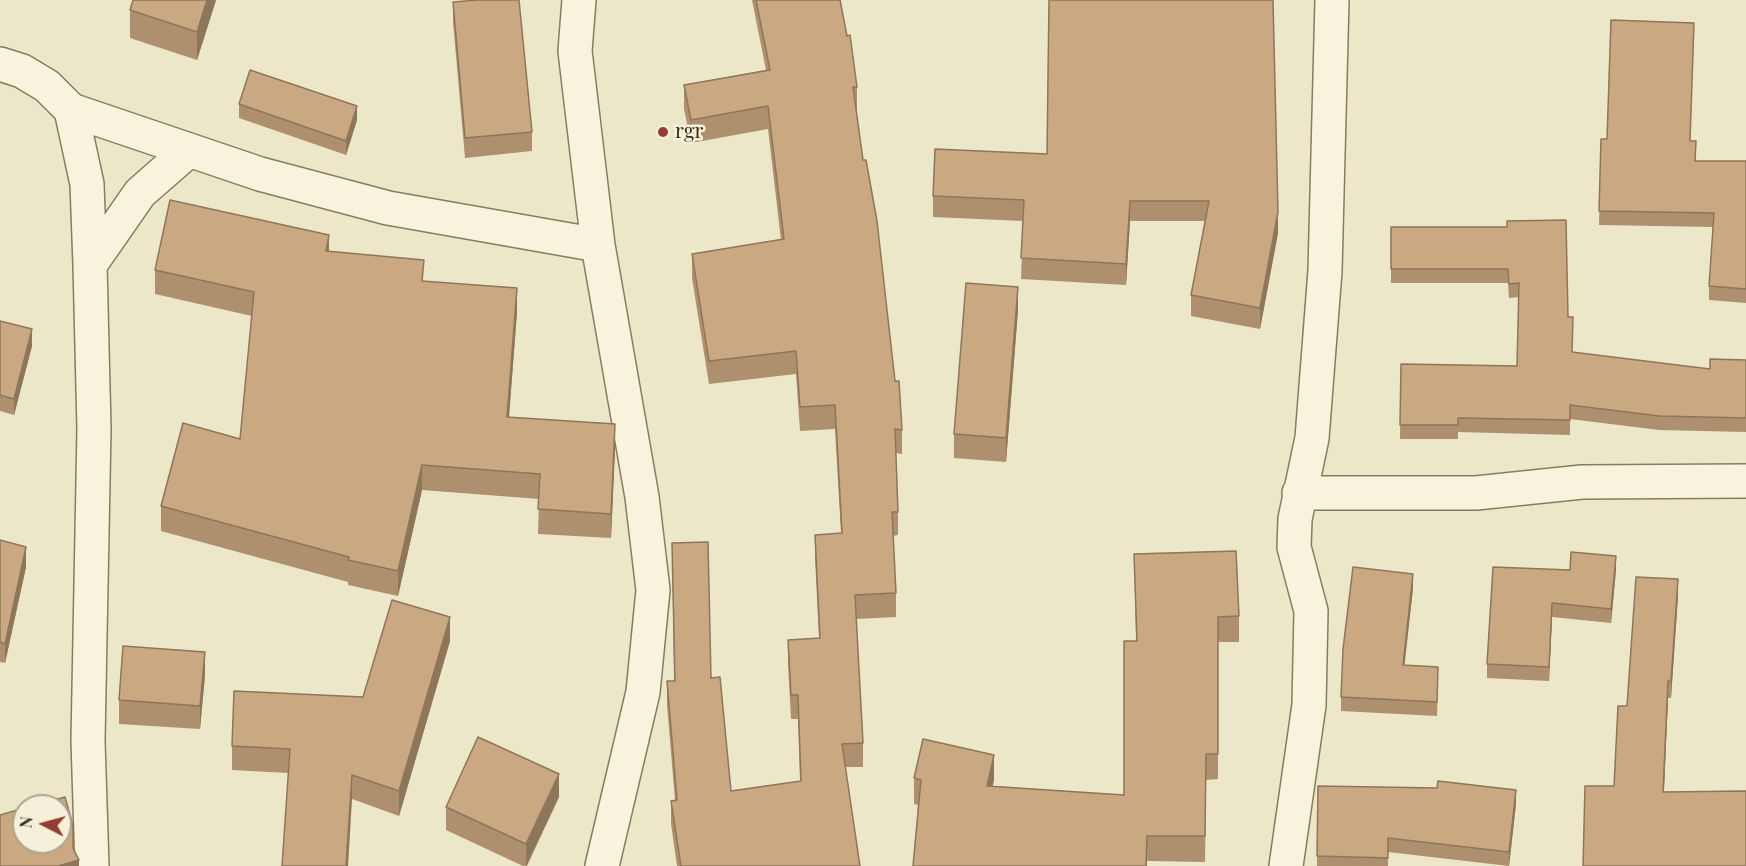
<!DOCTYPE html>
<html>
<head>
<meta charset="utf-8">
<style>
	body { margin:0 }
	#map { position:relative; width:1746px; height:866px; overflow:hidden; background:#ede7ca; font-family:"Playfair Display",serif }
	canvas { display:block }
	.north { position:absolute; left:12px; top:794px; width:60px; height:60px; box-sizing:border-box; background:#f5f0d9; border:2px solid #aba48f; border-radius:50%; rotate:276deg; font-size:16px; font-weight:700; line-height:24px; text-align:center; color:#3b3121 }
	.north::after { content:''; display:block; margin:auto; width:21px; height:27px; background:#963d31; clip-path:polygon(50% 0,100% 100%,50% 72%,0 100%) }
</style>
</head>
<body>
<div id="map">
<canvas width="1746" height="866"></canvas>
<div class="north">N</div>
</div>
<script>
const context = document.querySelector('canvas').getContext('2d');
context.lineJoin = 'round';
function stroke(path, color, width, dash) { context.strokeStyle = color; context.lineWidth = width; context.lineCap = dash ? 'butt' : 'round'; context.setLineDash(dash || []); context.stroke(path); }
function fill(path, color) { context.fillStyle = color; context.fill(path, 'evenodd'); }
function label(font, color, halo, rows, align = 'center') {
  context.font = font + ' "Playfair Display",serif'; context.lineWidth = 5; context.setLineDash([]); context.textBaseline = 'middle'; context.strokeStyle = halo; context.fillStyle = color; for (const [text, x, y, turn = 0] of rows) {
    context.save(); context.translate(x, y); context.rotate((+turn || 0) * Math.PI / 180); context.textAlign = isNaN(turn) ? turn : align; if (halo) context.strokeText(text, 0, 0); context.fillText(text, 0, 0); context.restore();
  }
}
const street = new Path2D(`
	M579,0L575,51L598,245L642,497L653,590L643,692L602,866
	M0,64L22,71L47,86L71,110L260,174L388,208L598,245
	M71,110L87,184L90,265L94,429L88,741L92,866
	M90,265L140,193L188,151
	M1299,493H1476L1582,482L1746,481
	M1286,866L1309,705L1311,611L1294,547L1295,519L1312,438L1325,271L1332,0`);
stroke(street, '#8a7b5f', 36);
stroke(street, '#f8f3dd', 33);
fill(new Path2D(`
	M133,0H216L197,60L130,38V10Z
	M752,0H840L857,87V110H856L863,160L902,430V454L896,453L898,512V535L893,536L896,593V617L856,619L863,743V767H845L860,866H677L671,824V801L675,800L667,705V681H674L672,543L711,678L731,791L800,781L798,719H791L788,664V640L819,638L815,558V535L841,533L835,429L800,431L796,374L709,384L692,278V254L781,240L768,129L691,143L684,109V85L766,70Z
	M1049,0L1278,233L1260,329L1191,316V295L1205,221H1130L1126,285L1021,279L1023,221L933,217V196L1047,154Z
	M453,2L532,132V151L465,158L453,22Z
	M239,104L357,120L346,155L239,118Z
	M1601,139L1691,141L1696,161H1746V303L1709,300V286L1713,227L1599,225Z
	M1391,227H1507L1568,317L1572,352L1710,369L1746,360V432L1659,430L1570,419V435L1458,432V439H1400L1401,364L1517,366L1519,297L1509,298L1508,283H1391Z
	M329,252L424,281L517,312L509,417L615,449L611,538L538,534L539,499L422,490L398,596L348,585V582L161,531V506L240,439L252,316L155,294V270Z
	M1018,310L1006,462L954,458V434Z
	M0,321L32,346L14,415L0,411Z
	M0,540L26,567L5,663L0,662Z
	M1134,554L1239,616V642H1218V779L1206,780L1205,862L1147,861V866H913L918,805L914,804V778L994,780L992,786L1124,795L1136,641Z
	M1570,570H1616L1611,623L1552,617L1549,681L1487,678V664Z
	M1413,588L1404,665L1438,681L1437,716L1341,711V697Z
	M1678,596L1671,698H1668L1664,792L1746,866L1614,786L1627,706Z
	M450,641L399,816L352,799L288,773L232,770V746L363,697Z
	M205,675L200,729L119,724V700Z
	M1318,786L1516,804L1509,866L1388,852V866H1317Z
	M559,797L527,866H523L446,830V807Z`), '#ae906f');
fill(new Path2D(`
	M207,0H216L197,60V32Z
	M357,106V120L346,155V141Z
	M1130,201V221L1126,285V264Z
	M1278,212V233L1260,329V308Z
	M329,235V259L326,251Z
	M1018,287V310L1006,462V438Z
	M517,288V312L507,442V417Z
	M32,329V346L14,415V399Z
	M615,424V449L611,538V514Z
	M422,465V490L398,596V571Z
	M26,547V567L5,663V644Z
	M1616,556V570L1611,623V609Z
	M1413,574V588L1403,679V665Z
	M1678,579V596L1671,698V681Z
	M1552,603V617L1549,681V667Z
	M450,617V641L399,816V791Z
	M205,652V675L200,729V706Z
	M1668,681V698L1663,809V792Z
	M994,755V780L987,811V786Z
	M559,774V797L526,866V844Z
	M352,775V799L348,866H346Z
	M1516,790V804L1509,866V852Z
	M1147,836V866H1146Z
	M79,860V866H58Z`), '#8d765a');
const building = new Path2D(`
	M133,0H207L197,32L130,10Z
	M478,0H519L532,132L465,138L453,2Z
	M756,0H840L847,36L850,35L857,87H853L863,160H866L877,221L895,381H899L902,430L895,429L898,512H892L896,593L855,595L863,743L842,744L860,866H681L671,801L677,800L667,681H675L672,543L708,542L711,678L720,677L731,791L801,781L798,695H791L788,640L820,638L815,535L842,533L835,405L800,407L796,351L709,361L692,254L784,239L768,106L691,120L684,85L770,70Z
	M1049,0H1273L1278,212L1260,308L1191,295L1209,201H1130L1126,264L1021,258L1024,200L933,196L935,149L1047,154Z
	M1611,20L1694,23L1690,141H1696L1695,161H1746V289L1709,286L1714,213L1599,211L1601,139H1607Z
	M250,70L357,106L346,141L239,104Z
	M170,200L329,235L326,251L424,260L422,281L517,288L507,417L615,424L611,514L538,509L540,474L422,465L398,571L348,560L349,557L161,506L183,423L240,439L254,292L155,270Z
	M1566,220L1568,317H1573L1572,352L1710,369V359L1746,360V418L1659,416L1570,405V420L1458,418V425H1400L1401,364L1517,366L1519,283L1509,284L1508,269H1391V227H1507V221Z
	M966,283L1018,287L1006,438L954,434Z
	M0,321L32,329L14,399L0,395Z
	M0,540L26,547L5,644L0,642Z
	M1236,551L1239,616L1218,617V754H1206L1205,836H1147L1146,866H913L921,780L914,778L923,739L994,755L987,786L1124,795V641H1137L1134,554Z
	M1571,552L1616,556L1611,609L1552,603L1549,667L1487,664L1493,567L1570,570Z
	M1353,567L1413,574L1403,665L1438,667L1437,702L1341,697L1343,649Z
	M1636,577L1678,579L1671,681H1668L1663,792L1746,791V866H1583L1585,786H1614L1618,706H1627Z
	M392,600L450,617L399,791L352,775L346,866H282L290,749L232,746L234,691L363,697Z
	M123,646L205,652L200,706L119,700Z
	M478,737L559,774L526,844L446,807Z
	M1438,781L1516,790L1509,852L1388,838V858L1317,856L1318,786L1437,788Z
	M65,797L73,826V848L79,860L58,866H0V815L24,808V842H60V806H32Z`);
fill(building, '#caa881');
stroke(building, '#8d765a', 1.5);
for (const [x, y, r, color] of [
	[663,132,6,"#963d31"]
]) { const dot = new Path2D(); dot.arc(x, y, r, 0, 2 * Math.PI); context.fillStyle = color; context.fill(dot); stroke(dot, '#f5f0d9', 2); }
label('20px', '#3b3121', '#f5f0d9', [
	["rgr",675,132]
], 'left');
</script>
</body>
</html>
